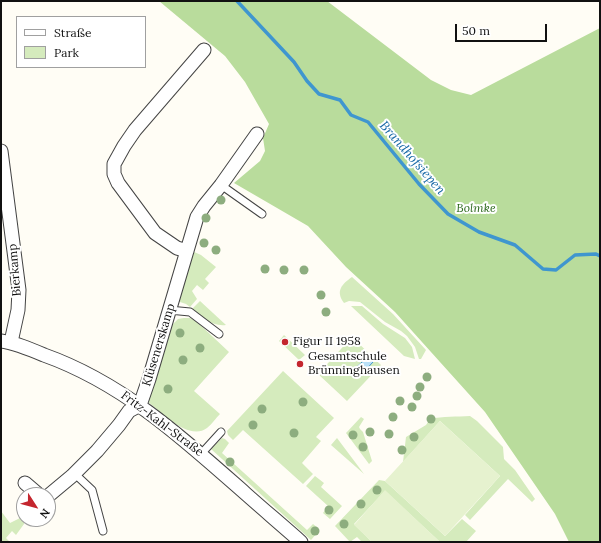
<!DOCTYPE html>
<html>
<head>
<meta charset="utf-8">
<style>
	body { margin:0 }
	#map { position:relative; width:601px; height:543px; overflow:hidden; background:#fffdf5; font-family:Lora,serif }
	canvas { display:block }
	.frame { position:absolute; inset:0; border:2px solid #111; pointer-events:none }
	.legend { position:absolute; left:16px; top:16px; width:130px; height:52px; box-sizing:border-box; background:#fff; border:1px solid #a0a0a0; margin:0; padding:5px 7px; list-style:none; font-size:12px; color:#111 }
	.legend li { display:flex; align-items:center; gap:8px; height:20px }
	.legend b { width:20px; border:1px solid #a0a0a0 }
	.north { position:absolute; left:16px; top:487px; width:40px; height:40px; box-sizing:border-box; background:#fff; border:1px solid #a0a0a0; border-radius:50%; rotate:126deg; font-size:11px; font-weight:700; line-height:16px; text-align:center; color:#111 }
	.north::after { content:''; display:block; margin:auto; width:14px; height:18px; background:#c4262e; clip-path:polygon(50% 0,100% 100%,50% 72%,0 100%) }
	.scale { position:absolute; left:455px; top:24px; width:92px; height:18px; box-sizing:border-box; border:2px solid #111; border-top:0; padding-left:5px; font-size:12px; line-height:14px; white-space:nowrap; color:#111; -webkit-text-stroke:3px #fff; paint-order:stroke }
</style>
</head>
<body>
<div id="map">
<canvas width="601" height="543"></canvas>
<div class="frame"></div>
<ul class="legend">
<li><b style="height:5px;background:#fff"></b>Straße</li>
<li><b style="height:11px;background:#d5ebbd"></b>Park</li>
</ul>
<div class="north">N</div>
<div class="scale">50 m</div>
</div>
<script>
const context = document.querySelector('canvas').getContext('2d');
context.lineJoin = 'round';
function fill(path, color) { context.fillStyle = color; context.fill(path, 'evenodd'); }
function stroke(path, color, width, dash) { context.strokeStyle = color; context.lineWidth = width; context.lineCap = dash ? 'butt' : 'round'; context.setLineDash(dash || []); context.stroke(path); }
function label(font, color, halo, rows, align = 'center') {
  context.font = font + ' Lora,serif'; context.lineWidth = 4; context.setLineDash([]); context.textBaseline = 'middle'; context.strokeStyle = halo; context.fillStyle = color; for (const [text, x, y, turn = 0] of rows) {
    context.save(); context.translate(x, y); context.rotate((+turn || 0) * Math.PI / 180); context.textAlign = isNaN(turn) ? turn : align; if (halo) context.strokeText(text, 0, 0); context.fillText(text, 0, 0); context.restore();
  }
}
fill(new Path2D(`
	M192,251L201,255L216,267L205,279L209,283L203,290L197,285L192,291L197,299L190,307L186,304L177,301Z
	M352,277L393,314L426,350L421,359H419L415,347L407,336L401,331L385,322L360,302L349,301L344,303C335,291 342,284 352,277Z
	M200,301L226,325C213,327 201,317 192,309Z
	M351,306H362L383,324L405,338L412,347L415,359L404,356Z
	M184,318H190L196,321L229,352L194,391L220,414C216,418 212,424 207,428C189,442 160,411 147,401L168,329L178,319Z
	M284,335L305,355L299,360L279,341Z
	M352,337L381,365L347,401L318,374Z
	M283,371L334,418L316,437L321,441L302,463L313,474L303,484L243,430L233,440L228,435L227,431Z
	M470,416L477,421L503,447L504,459L515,470L535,499L532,502L508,479L470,520L465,515L500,476L440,421L403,462L406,437L426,425L430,419C443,416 457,417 470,416Z
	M361,417L364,419L359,427L360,429L363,432L372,461L369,464L346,433Z
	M222,438L225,439L229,443L222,453L307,530L313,524L318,528V532L311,540L211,449Z
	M337,438L364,474L331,445Z
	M315,476L324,483L321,487L342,506L330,519L323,513L328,506L306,486Z
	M379,480L385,481L445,536L462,519L476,531L466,542H440L385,491L354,524L372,542H362L357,537L350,542L335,526Z
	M1,511L10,523L24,516V524L16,535L12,531L6,538L9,541L1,542Z`), '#d5ebbd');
fill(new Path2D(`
	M159,1H327L431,80L451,90L471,95L600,28V542H569L555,514L485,412L395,312L346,267L308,226L234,183L260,161L265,151L263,138L269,124L245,82L225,56Z`), '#b9dc9c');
fill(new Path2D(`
	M440,421L500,476L445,536L385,481Z
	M385,490L440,542H372L354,525Z`), '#e6f2cf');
const water = new Path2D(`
	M368,357L371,358L373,362L360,376H357L354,370Z`);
fill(water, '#b9e0f7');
stroke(water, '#3f96cf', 1);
stroke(new Path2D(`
	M237,1L294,62L307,81L319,94L340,100L351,115L368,122L419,184L448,214L479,232L515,245L543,269L556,270L575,255L596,254L600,256`), '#3f96cf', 3.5);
const lane = new Path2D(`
	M221,185L262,214
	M169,310L190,312L219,334
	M201,454L221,432
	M75,474L92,490L103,531`);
const street = new Path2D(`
	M1,151L19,290L18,310L11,342
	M187,251L177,248L155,233L118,183L114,174V164L124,146L135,130L204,50
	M1,341C16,343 30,349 44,355C123,383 184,439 246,494C264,510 283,526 301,542
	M25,483L39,495
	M48,496L72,476L97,451L119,425L129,411L140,405L149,379L197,217L204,206L221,185L257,134`);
stroke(lane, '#444', 9);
stroke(street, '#444', 15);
stroke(lane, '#fff', 7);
stroke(street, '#fff', 13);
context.fillStyle = '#8dad7f';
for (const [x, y] of [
	[221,200],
	[206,218],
	[204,243],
	[216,250],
	[265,269],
	[284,270],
	[304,270],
	[321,295],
	[326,312],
	[180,333],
	[200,348],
	[183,360],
	[427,377],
	[420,387],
	[168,389],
	[417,396],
	[400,401],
	[303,402],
	[412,407],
	[262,409],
	[393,417],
	[431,419],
	[253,425],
	[370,432],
	[294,433],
	[389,434],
	[353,435],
	[414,437],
	[363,447],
	[402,450],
	[230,462],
	[377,490],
	[361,504],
	[329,510],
	[344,524],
	[315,531]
]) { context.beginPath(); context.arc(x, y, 4.5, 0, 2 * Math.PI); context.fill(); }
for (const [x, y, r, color] of [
	[285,342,4,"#c4262e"],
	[300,364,4,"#c4262e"]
]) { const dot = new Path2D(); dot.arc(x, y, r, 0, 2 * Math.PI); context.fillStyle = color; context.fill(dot); stroke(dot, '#fff', 1.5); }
label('italic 12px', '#2f6b1f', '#fff', [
	["Bolmke",476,209]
]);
label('12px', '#111', '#fff', [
	["Bierkamp",15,270,-95],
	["Klüsenerskamp",159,345,-73],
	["Fritz-Kahl-Straße",162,424,37]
]);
label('12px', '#111', '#fff', [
	["Figur II 1958",293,342],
	["Gesamtschule",308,357],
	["Brünninghausen",308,371]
], 'left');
label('italic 13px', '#1768a6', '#fff', [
	["Brandhofsiepen",412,158,49]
]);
</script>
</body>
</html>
